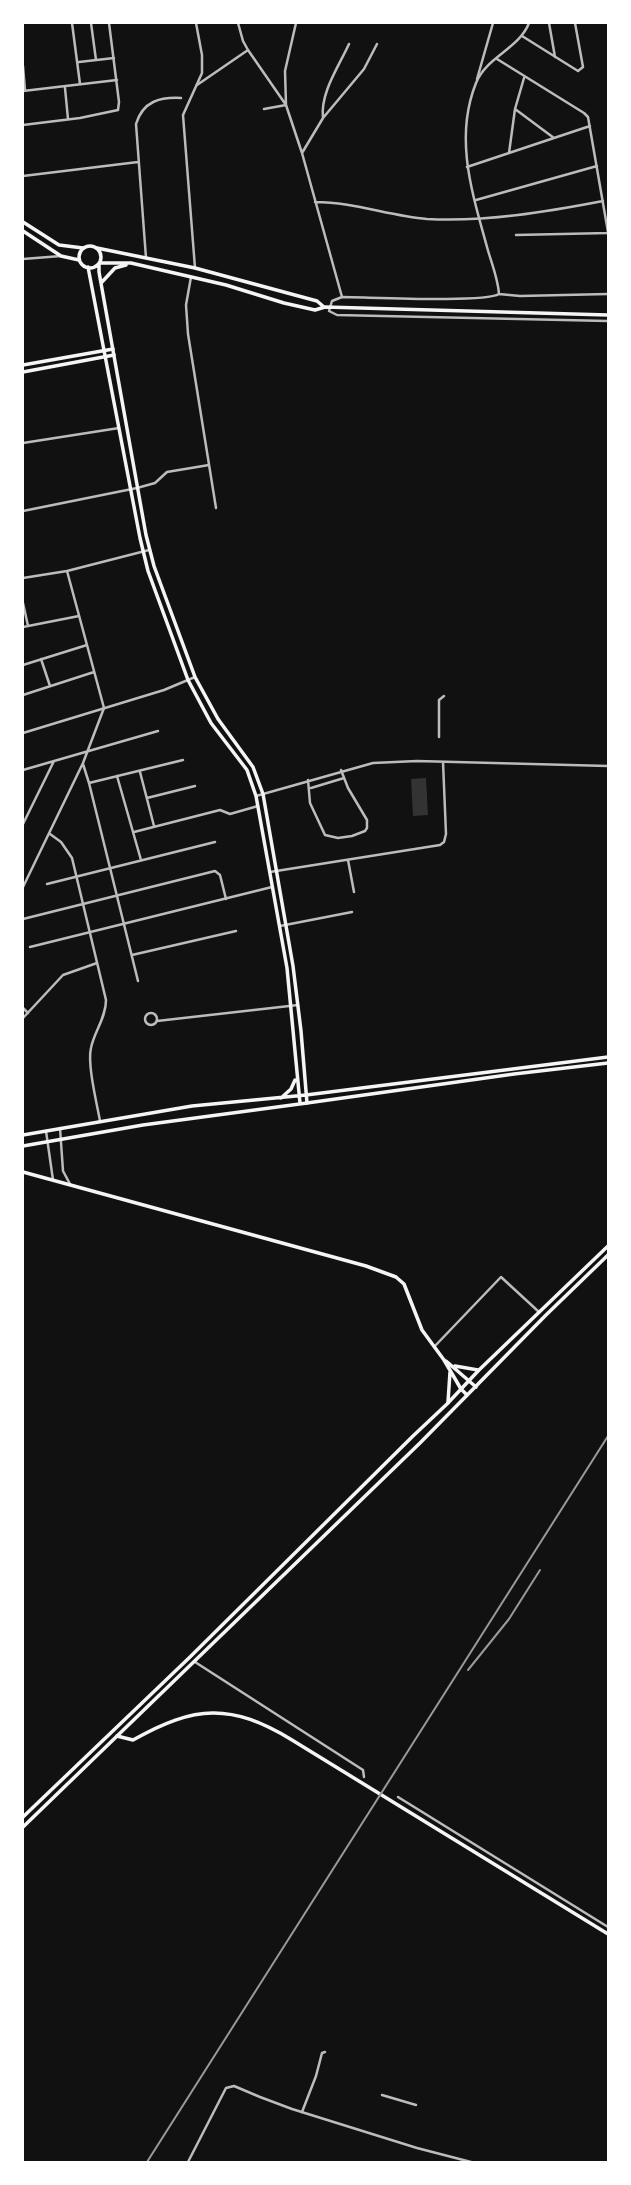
<!DOCTYPE html>
<html>
<head>
<meta charset="utf-8">
<style>
	body { margin:0 }
	#map { position:relative; width:631px; height:2185px; overflow:hidden; background:#111; font-family:"Exo 2",sans-serif }
	canvas { display:block }
	.frame { position:absolute; inset:0; border:24px solid #fff; pointer-events:none }
</style>
</head>
<body>
<div id="map">
<canvas width="631" height="2185"></canvas>
<div class="frame"></div>
</div>
<script>
const context = document.querySelector('canvas').getContext('2d');
context.lineJoin = 'round';
function fill(path, color) { context.fillStyle = color; context.fill(path, 'evenodd'); }
function stroke(path, color, width, dash) { context.strokeStyle = color; context.lineWidth = width; context.lineCap = dash ? 'butt' : 'round'; context.setLineDash(dash || []); context.stroke(path); }
fill(new Path2D(`
	M426,778L428,815L413,816L411,779Z`), '#333');
stroke(new Path2D(`
	M72,23L80,84
	M91,23L96,60
	M238,23L243,41L248,50L286,105L264,109
	M296,23L285,71L286,105L302,153L342,297
	M549,23L555,57
	M522,36L578,71L583,67L575,23
	M497,59L584,113L588,117L608,232
	M79,62L114,58
	M23,66L25,90
	M477,79L493,23
	M197,85L248,50
	M65,88L68,119
	M23,91L117,80
	M515,109L554,138
	M323,118C320,93 339,66 349,44
	M23,125L80,118L118,110L119,102L109,23
	M302,153L323,118L364,69L377,44
	M509,153L515,109L524,78
	M467,167L590,126
	M23,176L138,162
	M476,200L597,166
	M315,202C354,202 389,216 427,219C486,222 546,212 603,201
	M516,235L608,233
	M146,258L136,124C143,101 160,97 181,98
	M23,259L61,256
	M191,277L186,305L188,334L216,508
	M23,443L119,428
	M23,511L137,488L155,483L167,472L209,465
	M23,578L67,571L149,550
	M23,603L28,626
	M23,627L79,616
	M41,659L50,686
	M23,665L87,645
	M23,695L94,672
	M439,737V700L444,696
	M83,764L89,783L138,981
	M23,770L158,731
	M140,772L154,826
	M117,776L141,860
	M308,780L310,803L325,835L338,838L352,836L365,831L367,828V820L348,788L341,770
	M89,783L183,760
	M311,788L344,778
	M256,796L373,763L417,761L608,766
	M147,798L195,786
	M23,824L54,761
	M134,832L220,810L230,814L258,806
	M50,834L61,842L72,858L106,1000C106,1018 94,1032 91,1048C87,1064 97,1104 100,1121
	M348,860L354,892
	M270,872L440,845L444,842L446,834L443,762
	M47,884L215,842
	M23,887L83,763L104,708L67,571
	M23,919L215,871L220,875L226,899
	M280,926L352,912
	M30,947L272,887
	M132,955L236,931
	M23,1008L28,1013
	M145 1019a6 6 0 1 1 12 0a6 6 0 1 1-12 0Z
	M23,1018L63,975L97,963
	M157,1021L298,1005
	M60,1128L63,1171L70,1184
	M46,1131L53,1180
	M434,1347L501,1277L539,1312
	M195,1662L363,1770L364,1777
	M398,1797L608,1927
	M382,2095L416,2105
	M302,2112L316,2076L322,2053L325,2052`), '#bcbcbc', 2.5);
stroke(new Path2D(`
	M529,23C519,49 486,57 476,83C454,138 472,192 487,247C491,262 498,278 499,294C484,303 367,297 342,297L332,301L329,311L337,315L608,321
	M195,268L183,115L202,73V55L196,23
	M499,294L520,296L608,294
	M23,733L164,690L195,677
	M188,2162L226,2088L234,2086L260,2097L292,2109L417,2148L471,2162`), '#bcbcbc', 2.5);
stroke(new Path2D(`
	M23,222L59,245L83,248
	M23,231L61,256L79,260
	M23,365L113,349
	M23,372L114,355
	M306,1095L608,1057
	M307,1103L514,1074L608,1063
	M23,1172L366,1266L396,1277L404,1284L422,1330L444,1360L461,1389L467,1395
	M446,1361L476,1387
	M455,1366L478,1370
	M448,1402L450,1372
	M117,1736L133,1740C195,1705 231,1703 292,1740L608,1934`), '#f5f5f5', 3.5);
stroke(new Path2D(`
	M79 257a11 11 0 1 1 22 0a11 11 0 1 1-22 0Z
	M97,248L195,268L317,301L324,307
	M88,267L140,538L148,571L188,680L211,723L247,770L256,796L287,968L300,1103
	M102,282L115,268L126,265
	M281,1098L291,1089L295,1080
	M23,1135L192,1106L306,1095
	M23,1146L143,1125L307,1103L301,1031L293,966L263,794L253,767L218,719L195,677L154,566L146,535L99,272V263H131L226,285L284,303L315,310L325,307L608,315
	M23,1817L190,1657L413,1436L447,1404L479,1370L608,1246
	M23,1827L420,1443L546,1315L608,1255`), '#f5f5f5', 3.5);
stroke(new Path2D(`
	M468,1670L509,1619L540,1570
	M147,2162L608,1436`), '#9a9a9a', 2);
</script>
</body>
</html>
